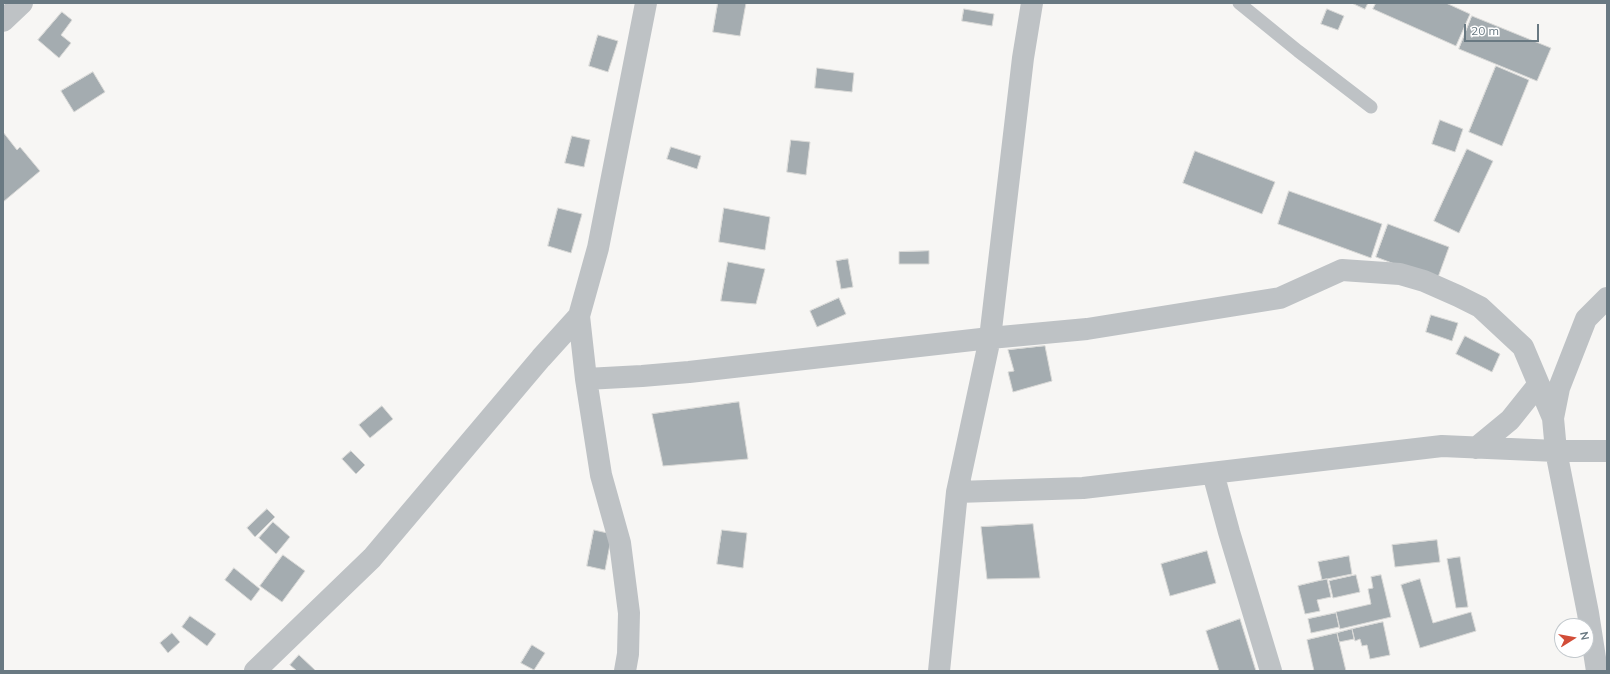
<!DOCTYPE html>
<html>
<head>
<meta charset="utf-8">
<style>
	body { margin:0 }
	#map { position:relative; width:1610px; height:674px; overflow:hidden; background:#f7f6f4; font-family:Mulish,sans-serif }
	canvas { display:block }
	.frame { position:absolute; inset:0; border:4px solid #697982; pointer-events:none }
	.north { position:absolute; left:1554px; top:618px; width:40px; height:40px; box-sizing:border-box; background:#fff; border:1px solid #c3c9cd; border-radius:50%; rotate:79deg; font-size:11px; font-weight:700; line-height:16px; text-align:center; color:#697982 }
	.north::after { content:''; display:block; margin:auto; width:14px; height:18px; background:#d24d38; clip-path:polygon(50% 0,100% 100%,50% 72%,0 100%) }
	.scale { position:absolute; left:1464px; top:24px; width:75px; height:18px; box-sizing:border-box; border:2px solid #697982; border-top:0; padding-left:5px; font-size:12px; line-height:14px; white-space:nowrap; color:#697982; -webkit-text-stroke:3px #fff; paint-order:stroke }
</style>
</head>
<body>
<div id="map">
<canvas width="1610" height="674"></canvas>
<div class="frame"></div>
<div class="north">N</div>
<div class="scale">20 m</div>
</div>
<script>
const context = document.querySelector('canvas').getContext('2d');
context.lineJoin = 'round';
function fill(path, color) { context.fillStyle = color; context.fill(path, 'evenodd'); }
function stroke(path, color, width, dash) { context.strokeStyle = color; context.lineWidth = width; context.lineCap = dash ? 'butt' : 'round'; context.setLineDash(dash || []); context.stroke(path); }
const building = new Path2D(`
	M718,3H746L740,36L713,32Z
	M1352,3H1368L1365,9Z
	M1376,3H1446L1470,14L1456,46L1373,9Z
	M964,9L994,14L992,26L962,21Z
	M1327,9L1344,16L1338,30L1321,24Z
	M62,12L72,20L61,35L71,43L59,58L38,40Z
	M1472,16L1551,48L1537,81L1459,49Z
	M598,35L618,41L608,72L589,66Z
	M1496,66L1529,80L1502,146L1469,132Z
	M817,68L854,73L852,92L815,88Z
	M93,72L105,92L74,112L61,91Z
	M1440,120L1463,129L1455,152L1432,144Z
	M3,132L17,150L20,147L40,171L3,202Z
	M572,136L590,140L584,167L565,163Z
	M791,140L810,142L806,175L787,172Z
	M671,147L701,156L697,169L667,159Z
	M1467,149L1493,161L1459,233L1434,221Z
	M1195,151L1275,182L1262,214L1183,183Z
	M1289,191L1382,224L1371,258L1278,224Z
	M558,208L582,214L571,253L548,246Z
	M724,208L770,217L765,250L719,242Z
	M1388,224L1449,247L1437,280L1376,257Z
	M929,251V264H899V252Z
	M848,259L853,287L841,289L836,261Z
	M728,262L765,269L756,304L721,301Z
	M839,298L846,314L817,327L810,311Z
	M1431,315L1458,323L1452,341L1426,332Z
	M1465,336L1500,354L1492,372L1456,354Z
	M1045,346L1052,381L1013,392L1008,372L1014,371L1008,350Z
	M739,402L748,459L663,466L652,414Z
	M382,406L393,419L370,438L359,425Z
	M351,451L365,465L356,474L342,459Z
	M267,509L275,517L255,537L247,528Z
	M273,522L290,537L276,554L259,538Z
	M1033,524L1040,578L987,579L981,527Z
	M594,530L612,534L605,570L587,566Z
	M722,530L747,533L743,568L717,564Z
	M1437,540L1440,562L1395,567L1392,545Z
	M1207,551L1216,583L1170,596L1161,564Z
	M283,555L305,571L282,602L260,586Z
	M1349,556L1352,574L1322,580L1318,562Z
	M1460,557L1468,607L1456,608L1447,559Z
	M234,568L260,589L251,601L225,580Z
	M1356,575L1360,592L1333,598L1329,581Z
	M1381,575L1391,617L1340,629L1336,612L1371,604L1368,589L1373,588L1371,577Z
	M1327,579L1331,597L1317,600L1320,611L1305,614L1298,586Z
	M1420,579L1433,623L1471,612L1476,631L1420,648L1401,585Z
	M1336,613L1339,627L1311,633L1308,619Z
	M190,616L216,634L207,646L182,627Z
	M1240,619L1256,671H1219L1206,631Z
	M1383,622L1390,655L1370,659L1367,645L1362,646L1360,639L1355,641L1352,629Z
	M1352,629L1354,639L1339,642L1337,633Z
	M172,633L180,642L168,653L160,643Z
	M1337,633L1346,671H1314L1307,640Z
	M532,645L545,653L534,670L521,663Z
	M299,655L316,671H297L290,665Z`);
fill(building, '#a4acb0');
stroke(building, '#d8d8d6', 1);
stroke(new Path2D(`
	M1239,3L1298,51L1371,107`), '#bec2c5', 13);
stroke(new Path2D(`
	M3,21L22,3
	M579,316L586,379L601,475L620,543L629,613L628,654L625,671
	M586,379L642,376L689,372L990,338L1087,329L1280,298L1342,270L1400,274L1424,281L1458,296L1480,307L1523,347L1553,418
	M1476,448L1510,420L1538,385
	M1213,473L1229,532L1271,671
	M957,492L990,338L1023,58L1032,3
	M255,671L372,558L541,358L579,316L598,248L646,3
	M939,671L957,492L1083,488L1442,446L1556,451H1607
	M1597,671L1588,613L1556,451L1553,418L1559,388L1586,319L1607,298`), '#bec2c5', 22);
</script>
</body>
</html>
